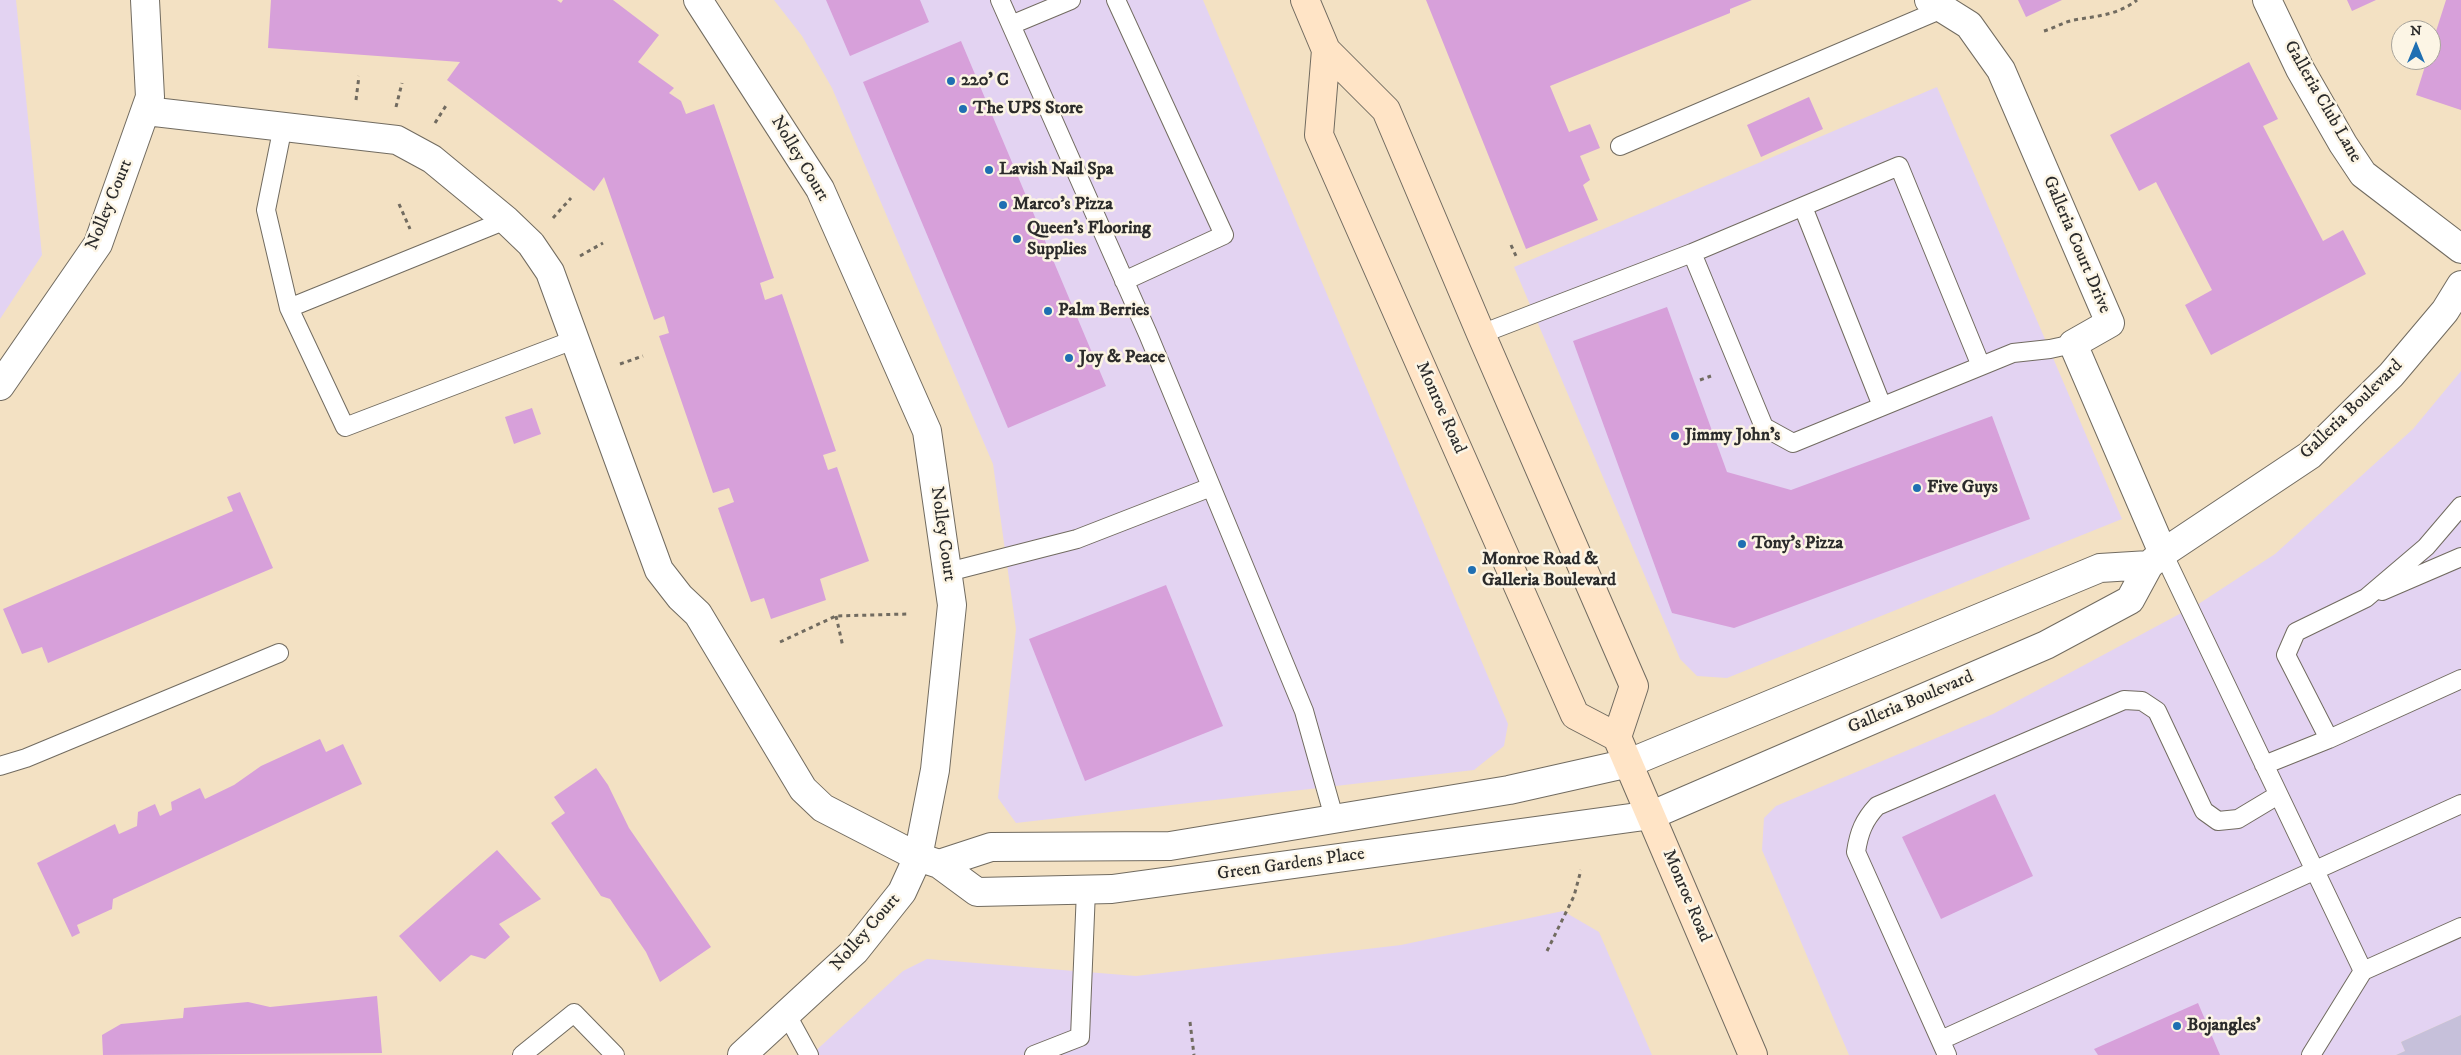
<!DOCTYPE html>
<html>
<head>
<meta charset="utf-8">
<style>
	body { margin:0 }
	#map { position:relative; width:2461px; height:1055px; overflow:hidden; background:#f3e1c3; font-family:"IM FELL DW Pica",serif }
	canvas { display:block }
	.north { position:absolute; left:2391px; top:20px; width:50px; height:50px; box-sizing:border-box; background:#fcf5e5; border:1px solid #a8a49b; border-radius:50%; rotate:0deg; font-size:14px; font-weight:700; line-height:20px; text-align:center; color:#2b2b2b }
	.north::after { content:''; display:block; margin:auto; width:18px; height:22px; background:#1f6fb2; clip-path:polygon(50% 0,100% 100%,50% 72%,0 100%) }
</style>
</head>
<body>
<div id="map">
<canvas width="2461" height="1055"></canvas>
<div class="north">N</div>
</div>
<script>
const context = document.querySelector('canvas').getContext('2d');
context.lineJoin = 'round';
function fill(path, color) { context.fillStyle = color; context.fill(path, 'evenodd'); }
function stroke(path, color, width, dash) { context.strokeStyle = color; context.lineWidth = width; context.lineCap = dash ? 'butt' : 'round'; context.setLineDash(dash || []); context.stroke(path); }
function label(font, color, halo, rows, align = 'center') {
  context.font = font + ' "IM FELL DW Pica",serif'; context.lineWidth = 5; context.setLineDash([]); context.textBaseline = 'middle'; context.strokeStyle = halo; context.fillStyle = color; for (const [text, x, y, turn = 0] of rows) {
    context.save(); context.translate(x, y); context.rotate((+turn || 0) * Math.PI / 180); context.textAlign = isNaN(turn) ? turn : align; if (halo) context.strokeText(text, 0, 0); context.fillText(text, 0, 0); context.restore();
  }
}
fill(new Path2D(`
	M0,0H16L42,255L0,319Z
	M774,0H1203L1508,724L1504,746L1474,770L1016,823L998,798L1016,629L993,464L832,88L802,36Z
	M1937,87L2122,519L1727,678L1697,676L1680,659L1514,267Z
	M2461,371V1015L2401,1042L2405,1051L2396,1055H1849L1762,850L1764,818L1776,806L1993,714L2200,603L2275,554L2413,429Z
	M1563,911L1599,932L1652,1055H811L903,971L927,959L1136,976L1401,945Z`), '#e3d3f2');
fill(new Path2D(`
	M2461,1015V1055H2396L2405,1051L2401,1042Z`), '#c6c0da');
fill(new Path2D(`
	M271,0H557L561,3L563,0H613L659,35L638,62L674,88L669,93L681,101L686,114L714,104L774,278L760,283L765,300L782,294L836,451L823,455L828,470L837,467L869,561L820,579L826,600L771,619L764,598L751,602L718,508L734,502L729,488L713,493L659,336L669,333L664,316L654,320L604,177L594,191L447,80L460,62L268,48Z
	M826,0H920L929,22L850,56Z
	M1426,0H1752L1730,9V13L1550,86L1569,132L1590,124L1600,148L1580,156L1590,180L1583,185L1598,220L1526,249Z
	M2018,0H2062L2026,17Z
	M2347,0H2376L2352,11Z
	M2446,0H2461V110L2416,95L2427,60H2431V47Z
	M961,41L1106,386L1008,428L863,82Z
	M2249,62L2278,119L2263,126L2323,241L2343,230L2366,274L2211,355L2185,305L2212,290L2156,182L2139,191L2110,135Z
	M1809,97L1823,129L1761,157L1747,125Z
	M1667,307L1727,472L1791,490L1992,416L2030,519L1734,628L1672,613L1573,341Z
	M532,408L541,434L514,444L505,417Z
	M240,492L273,568L48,663L42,647L22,654L3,609L233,511L227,497Z
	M1166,585L1223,726L1085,781L1029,639Z
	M320,739L326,752L343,744L362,784L113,899L112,909L77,925L80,933L72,937L37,863L115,824L119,834L137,826L138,812L155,804L160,816L172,810L171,802L200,788L205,799L234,785L261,766Z
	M596,768L608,785L629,828L711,947L660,982L646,952L610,899L601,896L551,823L565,813L554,797Z
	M1995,794L2033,876L1941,919L1902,837Z
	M497,850L541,899L499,924L510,937L485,959L471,955L440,982L399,936Z
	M377,996L382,1053L103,1055L102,1035L121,1024L183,1018L184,1008L248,1002L270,1007Z
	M2198,1003L2220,1055H2098L2094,1049Z`), '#d7a0da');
const lane = new Path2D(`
	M1000,0L1148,334L1304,711L1335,821
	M1116,0L1224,235L1124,281
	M1011,25L1071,0
	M283,126L266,210L289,308L345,427L576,339
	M1620,146L1942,9
	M1803,207L1882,406
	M1692,253L1764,427L1793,443L2013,353L2050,349L2073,344
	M289,308L506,220
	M1481,334L1692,253L1899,166L1981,366
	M2461,506L2426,547L2366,598L2296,632L2286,655L2329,739L2461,679
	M2163,553L2363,971L2461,927
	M948,572L1077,539L1211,487
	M2382,591L2461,557
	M2264,765L2329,739
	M0,766L26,758L279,653
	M787,1015L809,1055
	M1941,1040L2461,804
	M522,1055L574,1013L615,1055
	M1034,1055L1080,1037L1086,890
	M1947,1055L1856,852C1859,832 1864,820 1877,806L2124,700L2142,701L2157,711L2204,811L2218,821L2238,819L2278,795
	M2311,1055L2363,971`);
const street = new Path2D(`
	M698,0L820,189L927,431L952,605L935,770L918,857L902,892L855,951L742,1055
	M1929,0L1969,25L2001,70L2110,323L2073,344L2163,553
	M2267,0L2300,69L2343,144L2363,174L2461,249
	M146,111L397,140L432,159L506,220L531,244L550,272L659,570L680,597L698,614L803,789L823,808L918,857L939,864L977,892L1112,889L1652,815L2046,645L2130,600L2149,565L2100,568L1629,763L1509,790L1170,846L991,847L939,864
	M0,386L98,244L150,97L145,0
	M2149,565L2163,553L2310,455L2391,375L2445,311L2461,285`);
const secondary = new Path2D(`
	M1305,0L1326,50L1386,110L1481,334L1634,686L1617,737
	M1326,50L1319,135L1575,715L1617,737L1753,1055`);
stroke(lane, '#716b60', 20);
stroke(street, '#716b60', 30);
stroke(secondary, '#716b60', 30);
stroke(new Path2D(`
	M2044,31C2054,28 2064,22 2074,20C2097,16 2118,15 2137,0
	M356,100L359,76
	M396,107L402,83
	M435,123L447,104
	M399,204L410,229
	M553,218L571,198
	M1511,245L1516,256
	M580,256L603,243
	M620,364L643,356
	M1700,380L1711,376
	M836,616L843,647
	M780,642L836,616L907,614
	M1547,951L1574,896L1581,870
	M1190,1022L1194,1055`), '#716b60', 3, [4, 4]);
stroke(lane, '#fff', 18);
stroke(street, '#fff', 28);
stroke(secondary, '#ffe4c6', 28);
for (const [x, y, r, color] of [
	[951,81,5,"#1f6fb2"],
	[963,109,5,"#1f6fb2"],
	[989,170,5,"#1f6fb2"],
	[1003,205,5,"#1f6fb2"],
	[1017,239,5,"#1f6fb2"],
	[1048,311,5,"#1f6fb2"],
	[1069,358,5,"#1f6fb2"],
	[1675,436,5,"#1f6fb2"],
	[1917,488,5,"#1f6fb2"],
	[1742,544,5,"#1f6fb2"],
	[1472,570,5,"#1f6fb2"],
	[2177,1026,5,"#1f6fb2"]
]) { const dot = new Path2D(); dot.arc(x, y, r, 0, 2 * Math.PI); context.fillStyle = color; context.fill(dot); stroke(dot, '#fcf5e5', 2); }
label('bold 18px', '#2b2b2b', '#fcf5e5', [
	["220' C",961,81],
	["The UPS Store",973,109],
	["Lavish Nail Spa",999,170],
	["Marco's Pizza",1013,205],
	["Queen's Flooring",1027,229],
	["Supplies",1027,250],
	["Palm Berries",1058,311],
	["Joy & Peace",1079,358],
	["Jimmy John's",1685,436],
	["Five Guys",1927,488],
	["Tony's Pizza",1752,544],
	["Monroe Road &",1482,560],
	["Galleria Boulevard",1482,581],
	["Bojangles'",2187,1026]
], 'left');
label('18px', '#2b2b2b', '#fcf5e5', [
	["Galleria Club Lane",2322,102,60],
	["Nolley Court",799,159,59],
	["Nolley Court",110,205,-68],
	["Galleria Court Drive",2076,245,67],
	["Monroe Road",1440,408,66],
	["Galleria Boulevard",2352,410,-44],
	["Nolley Court",942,534,82],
	["Galleria Boulevard",1911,703,-23],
	["Green Gardens Place",1291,865,-8],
	["Monroe Road",1686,896,67],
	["Nolley Court",866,933,-49]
]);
</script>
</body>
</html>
